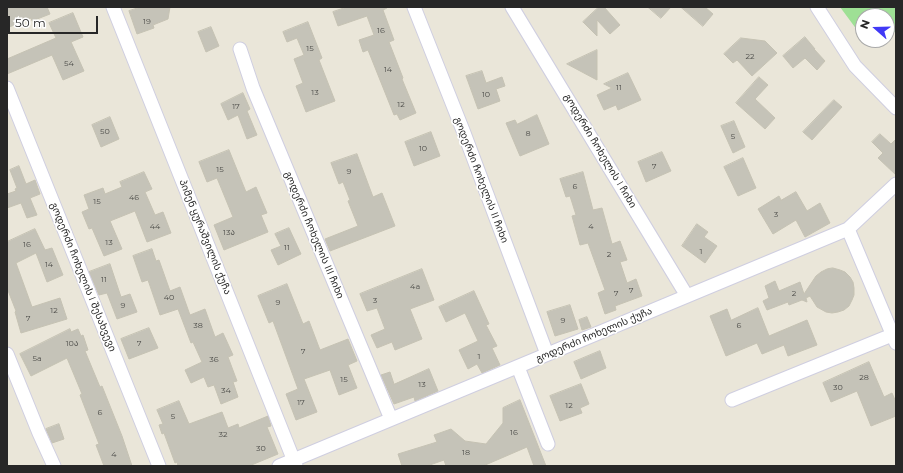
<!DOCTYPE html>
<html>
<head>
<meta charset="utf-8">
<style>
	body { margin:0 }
	#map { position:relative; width:903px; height:473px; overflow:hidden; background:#eae6d9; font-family:Montserrat,sans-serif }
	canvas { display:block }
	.frame { position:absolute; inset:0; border:8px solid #272727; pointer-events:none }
	.north { position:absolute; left:855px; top:8px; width:40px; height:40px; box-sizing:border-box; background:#fff; border:1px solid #a9a9a9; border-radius:50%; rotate:290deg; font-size:11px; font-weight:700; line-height:16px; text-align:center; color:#272727 }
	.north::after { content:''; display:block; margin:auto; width:14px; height:18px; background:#4139f6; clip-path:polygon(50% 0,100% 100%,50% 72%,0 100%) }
	.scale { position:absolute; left:8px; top:16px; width:90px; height:18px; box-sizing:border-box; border:2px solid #272727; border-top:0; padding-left:5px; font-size:12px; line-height:14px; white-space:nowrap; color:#272727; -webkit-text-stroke:3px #fff; paint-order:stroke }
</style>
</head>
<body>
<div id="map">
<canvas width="903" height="473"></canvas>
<div class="frame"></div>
<div class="north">N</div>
<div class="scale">50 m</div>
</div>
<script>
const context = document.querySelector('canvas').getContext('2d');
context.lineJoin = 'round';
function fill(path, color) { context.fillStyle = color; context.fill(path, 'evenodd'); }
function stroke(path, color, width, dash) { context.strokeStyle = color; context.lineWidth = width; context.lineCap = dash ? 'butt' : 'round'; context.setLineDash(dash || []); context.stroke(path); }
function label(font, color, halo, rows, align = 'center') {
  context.font = font + ' Montserrat,"Noto Sans Georgian",sans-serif'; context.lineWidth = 3.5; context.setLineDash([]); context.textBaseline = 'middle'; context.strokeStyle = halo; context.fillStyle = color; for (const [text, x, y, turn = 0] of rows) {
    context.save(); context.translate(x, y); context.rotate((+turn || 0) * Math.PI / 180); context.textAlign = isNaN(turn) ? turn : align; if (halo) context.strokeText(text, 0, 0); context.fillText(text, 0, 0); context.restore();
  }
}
fill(new Path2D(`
	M840,7H896V31L887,37V16H863V38Z`), '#9ee095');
const building = new Path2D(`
	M7,7H47L50,14L32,21L31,18L7,28Z
	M141,7H170L168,19L153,25L154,28L137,34L129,11Z
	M347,7H387V8L383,10L394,40L389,42L403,78L402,79L416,113L400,120L397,114L394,115L368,50L363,52L359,40L374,35L367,16L338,26L333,12Z
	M599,7H604L620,25L610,34L597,20V36L583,22Z
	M648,7H671L661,18Z
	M681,7H705L713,14L703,26Z
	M73,13L83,37L71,42L84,71L63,80L52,55L7,74V59L56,38L49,23Z
	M308,22L322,58L319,60L335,101L306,112L296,86L303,83L294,59L304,55L297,38L287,42L283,32Z
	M211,27L219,46L206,52L198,32Z
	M805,37L815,49H814L825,61L817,70L805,58L793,68L783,56Z
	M741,38L765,41L777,53L752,76L737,60L733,63L724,54Z
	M597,50V80L567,64Z
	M482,71L486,83L502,77L505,86L496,89L500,101L478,109L466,76Z
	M628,73L641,100L618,110L616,105L604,110L597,95L612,88L604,84Z
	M759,77L768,85L755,99L775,118L765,129L736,103Z
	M243,93L250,109L247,111L257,135L247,139L238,115L228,120L221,104Z
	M834,100L842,107L812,140L803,132Z
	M537,115L549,144L520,156L506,123L515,120L517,124Z
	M110,117L119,139L101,147L92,125Z
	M734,121L745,147L733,153L721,126Z
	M431,132L440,156L414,166L405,142Z
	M880,134L891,144L896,139V175L878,158L883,153L872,142Z
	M229,150L246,192L256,187L267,213L261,215L268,232L224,250L214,225L233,217L217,178L207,182L199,162Z
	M662,152L671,171L646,182L638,162Z
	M357,154L373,197L382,193L395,226L330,251L325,239L358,226L348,201L350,200L343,182L339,184L331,163Z
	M743,158L756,188L738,196L724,167Z
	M19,166L26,184L35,180L40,194L30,198L37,215L27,218L21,203L7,208V194L16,191L15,189L17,188L10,170Z
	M144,172L152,189L145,192L155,215L163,212L171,233L147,242L135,211L110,221L122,249L104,256L92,228L89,229L82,212L89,209L84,195L103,188L105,194L122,187L120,182Z
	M583,172L593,210L602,208L612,244L620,241L627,260L620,262L627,283L636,279L642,296L615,306L616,310L605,314L598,293L605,290L588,243L580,245L572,216L576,215L570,196L566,197L560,179Z
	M796,192L807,211L820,203L830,223L805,237L796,220L773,234L758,209L779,196L781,200Z
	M697,224L708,232L704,237L717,246L705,263L682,246Z
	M289,228L301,254L278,265L271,250L281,246L275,234Z
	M35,229L45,250L52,248L63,275L47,282L36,253L16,263L32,307L60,298L67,319L21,333L15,312L16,311L7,288V242Z
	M152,249L156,261L159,260L170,291L180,287L190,315L205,309L215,337L223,333L233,355L228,357L237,381L233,382L238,397L221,404L214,385L208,387L204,377L191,383L185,370L202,362L193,342L191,343L178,309L160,315L148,280L142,282L133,256Z
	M110,264L121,297L130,294L137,312L117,319L107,293L99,295L89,272Z
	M833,268L840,270L845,272L850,277L853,282L854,288V295L852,300L849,306L844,310L838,312L832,313L826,312L817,307L810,296L806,298L807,302L802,300L789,305L788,302L767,310L763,301L769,298L765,286L775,281L779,291L800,282L804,294L816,276L821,272L827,269Z
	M422,269L434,300L410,309L422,339L395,350L392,342L377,348L371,335L385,329L377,308L367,311L360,294Z
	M287,284L303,324L309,321L320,350L348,339L357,361L348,365L357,388L339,395L330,370L304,379L317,412L296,420L286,394L298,389L273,321L269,323L258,296Z
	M474,291L489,324L486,325L497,346L492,348L500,365L482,373L477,364L468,369L459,350L478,341L465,313L446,322L439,307Z
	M570,305L578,329L555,336L547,312Z
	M758,308L769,336L807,320L817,345L788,356L784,345L762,354L757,343L726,356L710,316L727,309L731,320Z
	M587,317L591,327L582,330L579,320Z
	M149,328L158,348L129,359L121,339Z
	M70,329L71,332L78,329L81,336L83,335L88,350L85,351L100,387L102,386L122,436L132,466H104L96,445L99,444L80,395L82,394L67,358L31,376L20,354Z
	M600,351L606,368L581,379L574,362Z
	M869,362L884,397L892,393L896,402V416L871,426L857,391L831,402L823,383Z
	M429,369L438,391L415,401L414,397L394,404L381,375L390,372L394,384Z
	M581,384L589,404L580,408L582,413L560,421L550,396Z
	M520,400L546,466H534L527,447L483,466H446L444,460L427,466H402L398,454L437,442L434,435L451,429L465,441L486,444L503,423V408Z
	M179,401L189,424L222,412L228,428L238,424L239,428L268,416L271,426L267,427L278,454L249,466H178L177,462L175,463L164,433L162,434L159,425L163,424L157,410Z
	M59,424L64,439L52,443L46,429Z`);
fill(building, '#c5c3b8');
stroke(building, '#c5c2b3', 1);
const minor = new Path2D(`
	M113,7L296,466
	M414,7L464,133L547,354
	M512,7L687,296
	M817,7L855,66L896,108
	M240,49L253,88L391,419
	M7,88L159,466
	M848,229L896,343
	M7,354L39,433L54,466
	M518,367L548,444
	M732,400L892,335
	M279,466L848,229L896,184`);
stroke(minor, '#cfcee0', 15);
stroke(minor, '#fff', 13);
label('8px', '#4e4e4b', null, [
	["19",147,22],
	["16",381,31],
	["15",310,49],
	["22",750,57],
	["54",69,64],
	["14",388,70],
	["11",619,88],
	["13",315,93],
	["10",486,95],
	["12",401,105],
	["17",236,107],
	["50",105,132],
	["8",528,134],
	["5",733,137],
	["10",423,149],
	["7",654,167],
	["15",220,170],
	["9",349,172],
	["6",575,187],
	["46",134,198],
	["15",97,202],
	["3",776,215],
	["44",155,227],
	["4",591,227],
	["13ა",229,233],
	["13",109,243],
	["16",27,245],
	["11",287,248],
	["1",701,252],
	["2",609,255],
	["14",49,265],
	["11",104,280],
	["4a",415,287],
	["7",631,291],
	["7",616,294],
	["2",794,294],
	["40",169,298],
	["3",375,301],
	["9",278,303],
	["9",123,306],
	["12",54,311],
	["7",28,319],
	["9",563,321],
	["38",198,326],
	["6",739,326],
	["10ა",72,344],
	["7",139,344],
	["7",303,352],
	["1",479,357],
	["5a",37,359],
	["36",214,360],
	["28",864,378],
	["15",344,380],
	["13",422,385],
	["30",838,388],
	["34",226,391],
	["17",301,403],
	["12",569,406],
	["6",100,413],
	["5",173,417],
	["16",514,433],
	["32",223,435],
	["30",261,449],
	["18",466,453],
	["4",114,455]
]);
label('10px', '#272727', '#fff', [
	["გოდერძი ჩოხელის I ჩიხი",600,151,59],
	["გოდერძი ჩოხელის II ჩიხი",481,180,69],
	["გოდერძი ჩოხელის III ჩიხი",314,235,67],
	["პიმენ ყურაშვილის ქუჩა",205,237,68],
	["გოდერძი ჩოხელის I შესახვევი",83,277,68],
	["გოდერძი ჩოხელის ქუჩა",594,335,-23]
]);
</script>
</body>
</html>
